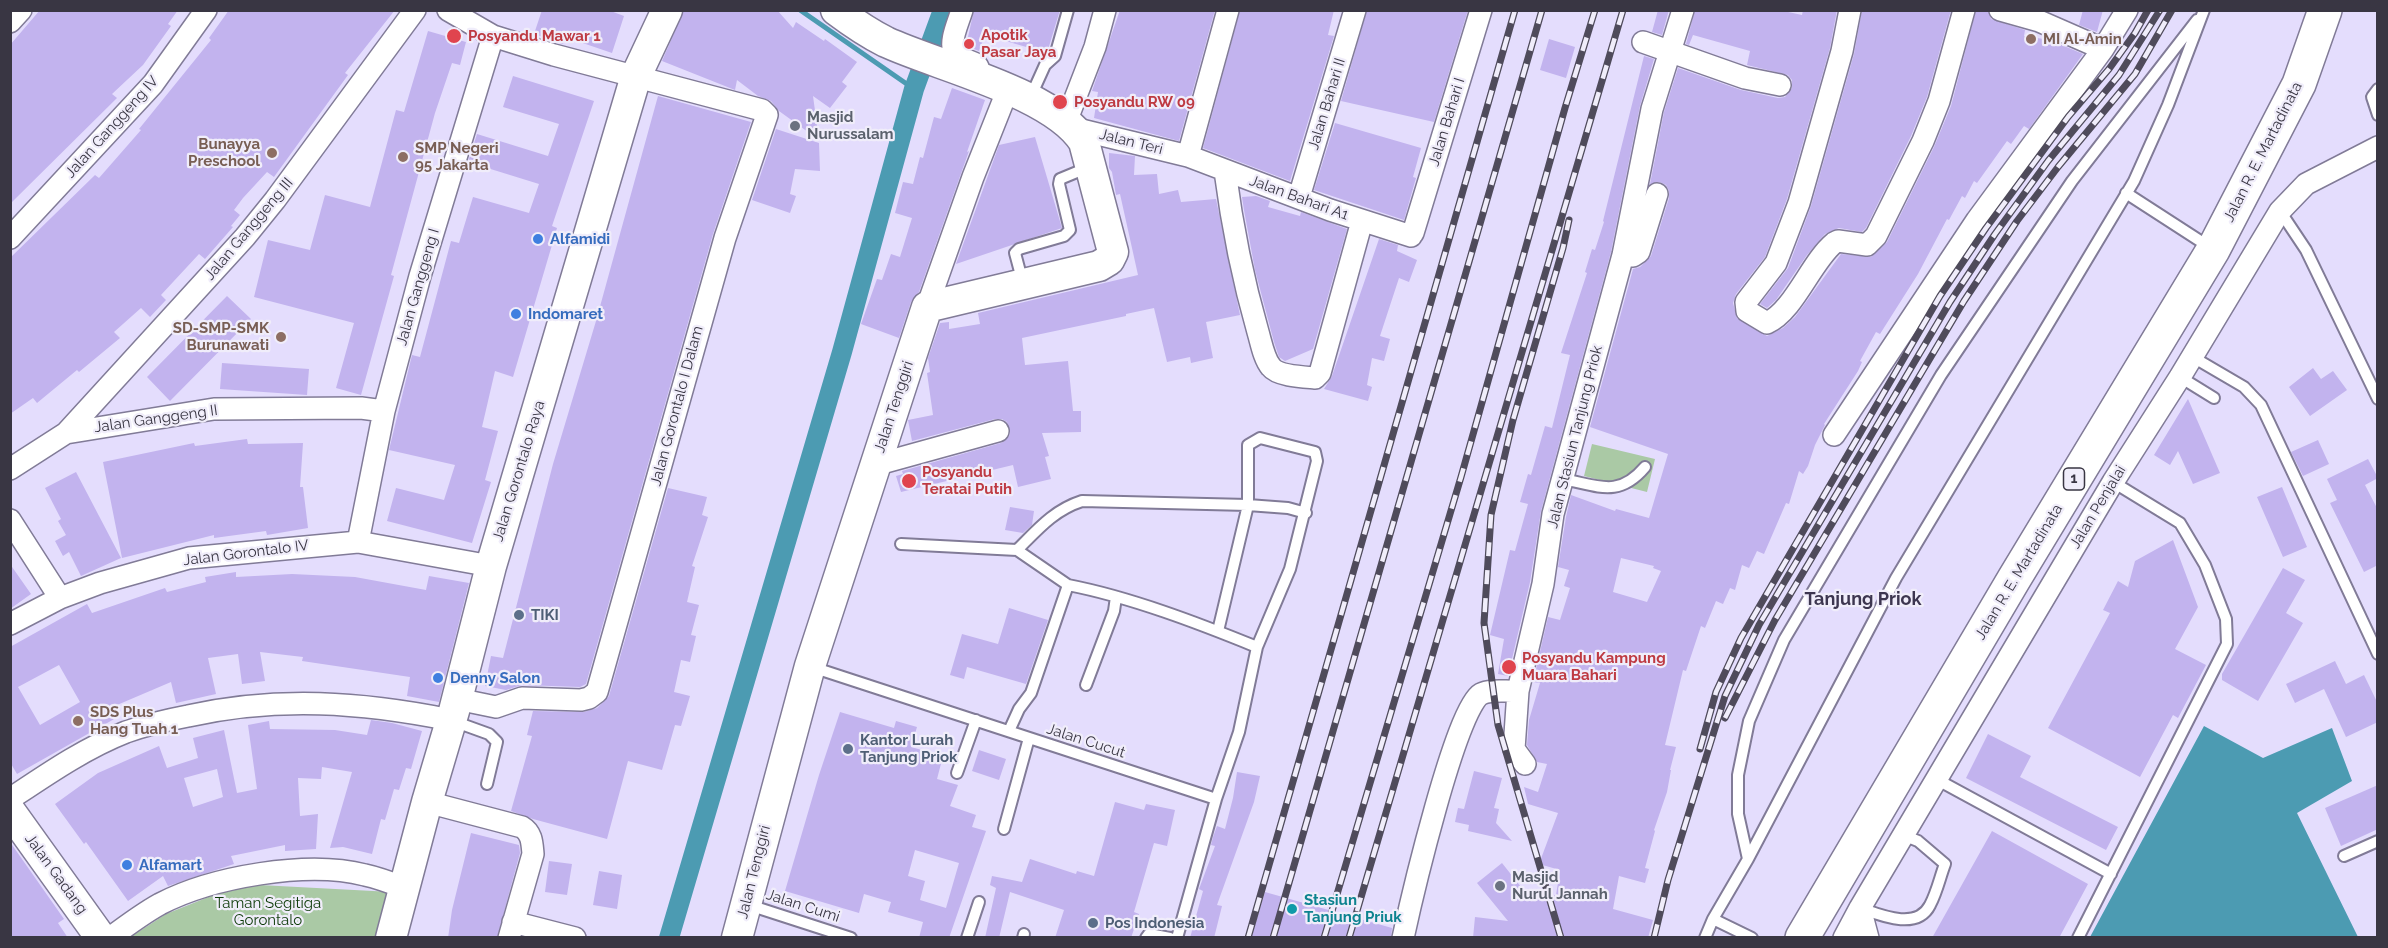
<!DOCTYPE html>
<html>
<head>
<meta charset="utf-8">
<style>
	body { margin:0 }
	#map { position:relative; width:2388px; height:948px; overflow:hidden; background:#e4ddfd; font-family:Raleway,sans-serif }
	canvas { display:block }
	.frame { position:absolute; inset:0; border:12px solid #393643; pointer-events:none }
</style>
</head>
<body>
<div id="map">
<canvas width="2388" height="948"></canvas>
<div class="frame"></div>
</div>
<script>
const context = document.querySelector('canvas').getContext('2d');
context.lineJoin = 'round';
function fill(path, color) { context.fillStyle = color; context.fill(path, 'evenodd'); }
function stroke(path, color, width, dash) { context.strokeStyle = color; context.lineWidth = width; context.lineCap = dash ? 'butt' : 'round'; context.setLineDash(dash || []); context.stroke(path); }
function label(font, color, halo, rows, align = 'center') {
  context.font = font + ' Raleway,sans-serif'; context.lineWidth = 4.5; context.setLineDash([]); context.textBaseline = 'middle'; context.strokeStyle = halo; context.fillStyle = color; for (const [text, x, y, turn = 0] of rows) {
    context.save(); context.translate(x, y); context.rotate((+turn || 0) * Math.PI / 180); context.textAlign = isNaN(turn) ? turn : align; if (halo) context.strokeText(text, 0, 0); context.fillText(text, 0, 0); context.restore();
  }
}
fill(new Path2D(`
	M1592,444L1655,459L1647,492L1584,476Z
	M241,884L392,892L380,937L129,938L166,914Z`), '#aac9a5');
fill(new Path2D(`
	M2204,726L2263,758L2332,728L2352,781L2297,813L2358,937H2090Z`), '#4c9bb2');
stroke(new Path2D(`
	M800,10L914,89`), '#4c9bb2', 5);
stroke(new Path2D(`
	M669,938L842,352L914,89L943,10`), '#4c9bb2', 20);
fill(new Path2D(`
	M40,10H178L168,24L171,26L143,65L112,94L117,98L10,204V45Z
	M229,10H395L345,73L348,75L274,177L267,172L243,198L234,210L240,215L231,226L233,227L205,259L199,254L161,295L166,300L150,317L141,308L114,332L120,338L79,372L77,370L37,403L33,398L10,414V258L95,175L99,178L141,130L139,129L211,40L209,38Z
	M542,10H608L624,16L612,53L565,37L563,44L534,34Z
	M684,10H777L793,28L796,22L824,41L825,39L857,62L842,82L847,86L830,108L813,96L819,140L779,111L771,101L758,96L737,80L735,90L662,61Z
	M974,10H1060L1047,53L985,35L979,51L966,46Z
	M1120,10H1215L1179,141L1094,118L1098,92L1092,91Z
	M1240,10H1334L1328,35L1334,36L1290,181L1203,148Z
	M1367,10H1468L1434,122L1341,101Z
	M1658,10H1669L1662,35L1652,32Z
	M1695,10H1779L1802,15L1803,10H1837L1830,48L1787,199L1765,257L1736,294L1733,303L1737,318L1767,336L1783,328L1795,317L1841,254L1871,257L1887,242L1934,147L1951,106L1976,10H1988L1991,19L2025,30L2024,36L2050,40L2083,54L2029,129L2024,126L2011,144L2007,141L1977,183L1974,181L1965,198L1962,196L1949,220L1947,219L1918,274L1880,334L1876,332L1860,361L1862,362L1858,371L1824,424L1825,425L1815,445L1808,466L1803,474L1799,471L1789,504L1786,503L1764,554L1757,551L1749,568L1742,565L1735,590L1730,588L1723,604L1716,601L1705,628L1701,626L1686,671L1683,670L1665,745L1676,747L1670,770H1671L1667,792L1654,830L1655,831L1645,868L1649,869L1645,883L1619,876L1613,909L1653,920L1648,938H1473L1475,917L1508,921L1477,883L1502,863L1529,897L1556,895L1560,870L1539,864L1558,813L1528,804L1524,787L1538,792L1547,764L1537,762L1527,745L1529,720L1540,683L1533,682L1548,617L1560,620L1570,588L1564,586L1569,570L1558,567L1566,517L1571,495L1615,511L1616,509L1649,518L1668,454L1590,427L1633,269L1640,267L1651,256L1669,198V191L1666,185L1660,182L1650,184L1664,112L1678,68L1741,90L1778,98L1785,97L1792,88V80L1788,75L1747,65L1750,51L1693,35L1689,45L1686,44ZM1621,558L1654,566L1653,568L1661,571L1647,602L1613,592Z
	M1862,10H1951L1927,97L1911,136L1866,228L1862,232L1839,228L1825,234L1807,255L1776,300L1767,308L1760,304L1788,268L1811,206L1854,54Z
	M2083,10H2103L2097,32L2079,25Z
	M428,31L466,42L460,65L452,63L435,113L391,275L394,276L361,395L336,388L354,323L254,297L268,240L310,250L325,195L370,207L396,110L404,112Z
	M1549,39L1575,47L1566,78L1540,70Z
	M1644,56L1654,59L1640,106L1611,252L1541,511L1530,582L1508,676L1498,674L1504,639L1490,635L1510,550L1515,551L1528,504L1520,502L1528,474L1531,475L1545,426L1552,428L1570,355L1561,353L1587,273L1585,272L1592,249L1595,250L1604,222L1603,221Z
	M513,76L594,101L552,226L557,228L513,377L495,371L482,427L498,431L485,480L491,482L472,543L387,521L396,488L444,500L455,465L389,450L412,355L420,357L451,241L459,243L473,197L529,213L539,184L468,162L477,134L548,156L559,124L503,107Z
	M952,88L985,100L967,152L969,151L919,292L911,302L899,338L861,324L877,279L882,280L891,254L900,257L912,218L895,213L903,182L913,184L920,157L923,158L934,117L941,119Z
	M658,96L751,122L713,234L586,684L580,687L522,685L506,690L485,686L491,656L503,658L553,464L596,321Z
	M1335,123L1421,148L1413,177L1416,178L1404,220L1314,190Z
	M776,129L819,143L820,171L795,169L790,194L796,196L790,213L752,200Z
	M1035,137L1062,228L956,264L999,145Z
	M1109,153L1135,156L1134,175L1157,174L1159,194L1178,190L1181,202L1216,199L1240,315L1206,322L1213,358L1191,363L1190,357L1167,362L1154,308L1126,314V316L1022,338L1025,365L1068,361L1073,411H1081V432L1042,433L1049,456L1045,457L1051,479L1018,487L1013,465L901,492L896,476L903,474L902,471L1001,443L1007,439L1010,434L1007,422L1002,419H995L912,441L908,420L933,415L927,373L930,372L928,358L940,323L949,322V329L980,324L978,313L1138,275L1120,194L1116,195L1112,172L1109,168Z
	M1256,196L1270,201L1268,207L1300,216L1301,212L1347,229L1313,349L1285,361L1279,357L1274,342L1255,270L1244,210L1242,197Z
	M1379,239L1398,245L1397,251L1417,260L1409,282L1399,278L1380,336L1390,339L1384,361L1372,358L1367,385L1372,387L1368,401L1324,389L1332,376Z
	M227,296L251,319L170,401L147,377Z
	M222,363L309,369L307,395L220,389Z
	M2313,368L2321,379L2333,371L2347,390L2310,416L2289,387Z
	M2188,399L2220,473L2193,484L2178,451L2170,465L2154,455Z
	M247,439L248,444L303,443L300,487H303L308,528L267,535L266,531L214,538V535L122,558L103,462L194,443L195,446Z
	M2318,440L2329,464L2303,476L2291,452Z
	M2368,459L2378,478L2365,485L2378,510V565L2364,572L2330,503L2337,500L2327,479Z
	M76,472L121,558L81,576L69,552L63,556L55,541L66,535L58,521L61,519L45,488Z
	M2282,487L2307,547L2283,557L2257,497Z
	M668,488L707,497L702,515L708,517L692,566L695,567L687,602L699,605L691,635L696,636L690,662L681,660L674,692L690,696L681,726L675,725L662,770L628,761L607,839L533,819L511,811L532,736L527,735L533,711L584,712L597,708L609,696Z
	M1010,507L1034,511L1032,525L1023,533L1005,530Z
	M2173,540L2198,607L2175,649L2206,665L2178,718L2173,715L2140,777L2048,728L2110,613L2103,610L2118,581L2128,587L2135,561Z
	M10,564L31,594L10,609Z
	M2283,568L2305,580L2286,613L2303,623L2258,701L2222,680V674Z
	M236,572V577L292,574L355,577L426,590L429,576L469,583L439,702L407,696L410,677L302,661L303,657L260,652L265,681L242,684L238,654L208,658L216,694L176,703L171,682L110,708L116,718L17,774L10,762V647L87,604L92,613L165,588L167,592L206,582L205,577ZM59,665L80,702L40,725L18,687Z
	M1009,608L1048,620L1026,684L967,667L964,679L950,675L962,634L998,644Z
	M2335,661L2346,684L2364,675L2378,704V722L2346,737L2324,689L2295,703L2286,684Z
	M840,712L894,728L896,721L917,727L911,747L943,756L937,779L958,785L950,806L976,815L972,827L986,831L949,938H919L923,922L888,912L891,902L864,894L859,913L785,891L819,775ZM915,850L959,863L946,908L920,900L925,881L908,876Z
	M371,720L392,723L422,731L411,769L406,768L399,790L394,789L385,820L381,819L372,854L343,847L330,848L352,772L322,767L321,779L298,778L300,816L318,814L316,849L285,851V845L231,856L234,864L168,886L163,876L128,901L86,842L84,844L55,804L98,773L159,746L167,768L198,758L193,738L224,730L237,793L257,789L248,725L269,721L270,729L335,730L367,735ZM217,769L223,797L193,807L184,778Z
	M1988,734L2031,756L2020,777L2118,827L2106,850L1966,778Z
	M979,750L1006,759L999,780L972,771Z
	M1474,771L1502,778L1494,808L1499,809L1496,823L1512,841L1468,831L1469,825L1455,822L1458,808L1464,809Z
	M1237,772L1260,776L1254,802L1217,905L1222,906L1214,938H1190L1203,891L1199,889L1215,846L1211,845L1213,837L1217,826L1225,829L1233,798Z
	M2378,785V829L2341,846L2325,808Z
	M1115,802L1144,810L1146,804L1175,810L1167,846L1154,843L1134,912L1139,914L1131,938H1055L1064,910L1010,892L999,938H985L996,888L990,885L992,876L1022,882L1030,859L1076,874L1077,871L1094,876Z
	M1992,831L2088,884L2059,938H1932Z
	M471,833L519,845L520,853L497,938H448L452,910Z
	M10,842L64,919L58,923L68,938H10Z
	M549,861L572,864L567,895L545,892Z
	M599,871L622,875L617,909L593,905Z
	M1265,892L1392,928L1391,938H1251Z`), '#c2b3ee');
const lane = new Path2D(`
	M2378,89L2372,97L2378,115
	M1031,96L1045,65L1055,56L1068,10
	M2126,193L2211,248
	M2280,211L2306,250L2378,399
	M1023,283L1015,253L1019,249L1064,236L1070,230L1059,184L1060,179L1089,167
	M2191,356L2244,387L2261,405L2378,654
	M2180,377L2214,398
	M1562,479C1597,485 1618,499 1645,467
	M901,544L1017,550C1038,529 1054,510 1082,501L1248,505L1288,508L1306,513
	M1017,550L1068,585
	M812,667L1216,799
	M1086,685L1114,611L1116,597
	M453,721L489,734L497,742L487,784
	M1009,731L1019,709L1031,693L1068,585C1130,597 1198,623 1257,647
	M957,773L976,720
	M1936,779L2111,874
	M1004,829L1029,738
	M2344,856L2378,841
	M1748,859L1738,814V775L1749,721L1784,640L1941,375L2072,181L2197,20
	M749,905L851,938
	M1860,908C1880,915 1917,931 1930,905C1937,892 1940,877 1945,864L1918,841L1903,835
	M1713,919L1752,938
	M967,938L979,902
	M1023,938L1024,934
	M1146,938L1149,934L1170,938
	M1177,938L1216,799L1239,732L1257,647L1290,569L1317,461L1315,452L1260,438L1248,445V505L1218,631
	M1705,938L1713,919L1748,859L1896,578L2134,181L2168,105L2204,10
	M2078,938L2227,644L2226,619L2205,565L2180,523L2113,482`);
const street = new Path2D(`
	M448,10L493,36L554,55L762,110L767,115L725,238L597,692L589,698L581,700L522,698L496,707L457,699
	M962,10C959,21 948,43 955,53C959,58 970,61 976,64L978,67
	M1850,10L1842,51L1799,203L1776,263L1746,302L1747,311L1767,323C1794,311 1811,262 1834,243L1838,241L1867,245L1876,236L1923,141L1939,101L1964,10
	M2000,10L2039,21L2103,49
	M10,22L21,10
	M1643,42L1745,78L1780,85
	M1066,122L1095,47L1105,10
	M1073,128L1188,156L1330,210L1411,236
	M1188,156L1228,10
	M1225,171C1232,225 1243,280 1258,332C1261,342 1264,359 1271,367C1278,376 1304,377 1315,378L1320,373L1362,221
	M1299,197L1355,10
	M1413,233L1481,10
	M10,238L153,84L206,10
	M1623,255L1633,256L1639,252L1657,194
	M927,307L973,177L1008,89
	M66,433L245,237L275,200L415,10
	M1834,435L1977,220L2103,49L2127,10
	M875,465L998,431
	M10,469L66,433L214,409L361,408L384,411
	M10,520L60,598
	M358,542L384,411L420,276L493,36
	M10,624L60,598L100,583L189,558L358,542L491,566
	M1525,764L1514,749L1518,691L1543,584L1553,514L1623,255L1652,109L1683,10
	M10,799C46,775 85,748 126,732C146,725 167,720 188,716C278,696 361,702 451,720
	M427,802L522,827C532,833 532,843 533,854L509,938
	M513,922L575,938
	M110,938C126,926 142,914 160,904C212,877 307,860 365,875C379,878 392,883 405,888
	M1403,938C1411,901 1456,708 1481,694C1491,689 1507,692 1518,691
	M1844,938L1860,908
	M1868,938L1860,908L2113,482L2180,377L2280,211L2306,184L2378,147`);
const secondary = new Path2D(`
	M10,811L101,938
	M391,938L427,802L454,711L491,566L636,76L667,10
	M737,938L810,666L927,307L1099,266L1109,260L1113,252L1084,142C1054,93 938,66 886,42C868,33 852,22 836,10`);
const highway = new Path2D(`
	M1802,938L2014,579L2213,250L2299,84L2325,10`);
stroke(lane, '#817b97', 14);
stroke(street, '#817b97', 24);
stroke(secondary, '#817b97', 33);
stroke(highway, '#817b97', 36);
stroke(lane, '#fff', 10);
stroke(street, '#fff', 21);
stroke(secondary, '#fff', 30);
stroke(highway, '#fff', 33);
const rail = new Path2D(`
	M1725,718L1775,620L1964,301L2017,221L2058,167L2135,74L2172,10
	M1700,749L1716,692L1741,638L1940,296L1986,228L2068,117L2109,69L2135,33L2148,10
	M1248,938L1515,10
	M1273,938L1542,10
	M1324,938L1461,477L1565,108L1595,10
	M1349,938L1623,10
	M1561,938L1498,725L1484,623L1491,515L1513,420L1563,248L1569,220
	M1654,938L1668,880L1725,696L1759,625L1950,302L1995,234L2048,161L2119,75L2160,10`);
stroke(rail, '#4f4b5b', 7);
stroke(rail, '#f0edfa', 4.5, [14]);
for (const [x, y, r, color] of [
	[454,36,8,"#e0444e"],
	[2031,39,6,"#8d6e63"],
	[969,44,6,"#e0444e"],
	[1060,102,8,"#e0444e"],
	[795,126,6,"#6b7280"],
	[272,153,6,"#8d6e63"],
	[403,157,6,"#8d6e63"],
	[538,239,6,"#3f7fe0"],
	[516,314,6,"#3f7fe0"],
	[281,337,6,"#8d6e63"],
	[909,481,8,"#e0444e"],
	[519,615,6,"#5c6f8a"],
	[1509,667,8,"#e0444e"],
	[438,678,6,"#3f7fe0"],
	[78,721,6,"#8d6e63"],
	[848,749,6,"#5c6f8a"],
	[127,865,6,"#3f7fe0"],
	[1500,886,6,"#6b7280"],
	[1292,909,6,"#0f9aa8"],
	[1093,923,6,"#5c6f8a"]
]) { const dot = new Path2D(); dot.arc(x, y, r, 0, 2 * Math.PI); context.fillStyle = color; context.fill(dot); stroke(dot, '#f0edfa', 2); }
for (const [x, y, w] of [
	[2074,479,21]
]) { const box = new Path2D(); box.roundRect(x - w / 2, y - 11, w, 22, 4.5); context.fillStyle = '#f0edfa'; context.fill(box); stroke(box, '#393643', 1.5); }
label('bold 14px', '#393643', null, [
	["1",2074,479]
]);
label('bold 15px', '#be3a42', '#f0edfa', [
	["Apotik",981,35],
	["Pasar Jaya",981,52],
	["Posyandu Mawar 1",468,36],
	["Posyandu RW 09",1074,102],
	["Posyandu",922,472],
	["Teratai Putih",922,489],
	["Posyandu Kampung",1522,658],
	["Muara Bahari",1522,675]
], 'left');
label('bold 15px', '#785e54', '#f0edfa', [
	["MI Al-Amin",2043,39],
	["Bunayya",260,144,"right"],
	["Preschool",260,161,"right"],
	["SMP Negeri",415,148],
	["95 Jakarta",415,165],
	["SD-SMP-SMK",269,328,"right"],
	["Burunawati",269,345,"right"],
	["SDS Plus",90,712],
	["Hang Tuah 1",90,729]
], 'left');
label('15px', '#393643', '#f0edfa', [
	["Jalan Bahari II",1327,104,-73],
	["Jalan Bahari I",1447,122,-73],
	["Jalan Ganggeng IV",112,127,-48],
	["Jalan Teri",1131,142,14],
	["Jalan R. E. Martadinata",2263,152,-63],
	["Jalan Bahari A1",1299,198,20],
	["Jalan Ganggeng III",249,229,-50],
	["Jalan Ganggeng I",418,287,-74],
	["Jalan Gorontalo I Dalam",677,406,-75],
	["Jalan Tenggiri",894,407,-72],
	["Jalan Ganggeng II",156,419,-8],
	["Jalan Stasiun Tanjung Priok",1575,437,-76],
	["Jalan Gorontalo Raya",519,471,-73],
	["Jalan Penjalai",2098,507,-59],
	["Jalan Gorontalo IV",246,553,-7],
	["Jalan R. E. Martadinata",2019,572,-59],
	["Jalan Cucut",1086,741,18],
	["Jalan Tenggiri",754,872,-76],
	["Jalan Gadang",56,874,54],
	["Jalan Cumi",803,906,18]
]);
label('bold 15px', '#5b616d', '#f0edfa', [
	["Masjid",807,117],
	["Nurussalam",807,134],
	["Masjid",1512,877],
	["Nurul Jannah",1512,894]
], 'left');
label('bold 15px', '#366cbe', '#f0edfa', [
	["Alfamidi",550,239],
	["Indomaret",528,314],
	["Denny Salon",450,678],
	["Alfamart",139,865]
], 'left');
label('bold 15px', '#4e5e75', '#f0edfa', [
	["TIKI",531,615],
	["Kantor Lurah",860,740],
	["Tanjung Priok",860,757],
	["Pos Indonesia",1105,923]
], 'left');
label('bold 15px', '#0d838f', '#f0edfa', [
	["Stasiun",1304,900],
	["Tanjung Priuk",1304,917]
], 'left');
label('15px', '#0c3a07', '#f0edfa', [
	["Taman Segitiga",268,903],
	["Gorontalo",268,920]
]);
label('bold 18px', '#3d3650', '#f0edfa', [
	["Tanjung Priok",1863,600]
]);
</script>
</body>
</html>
